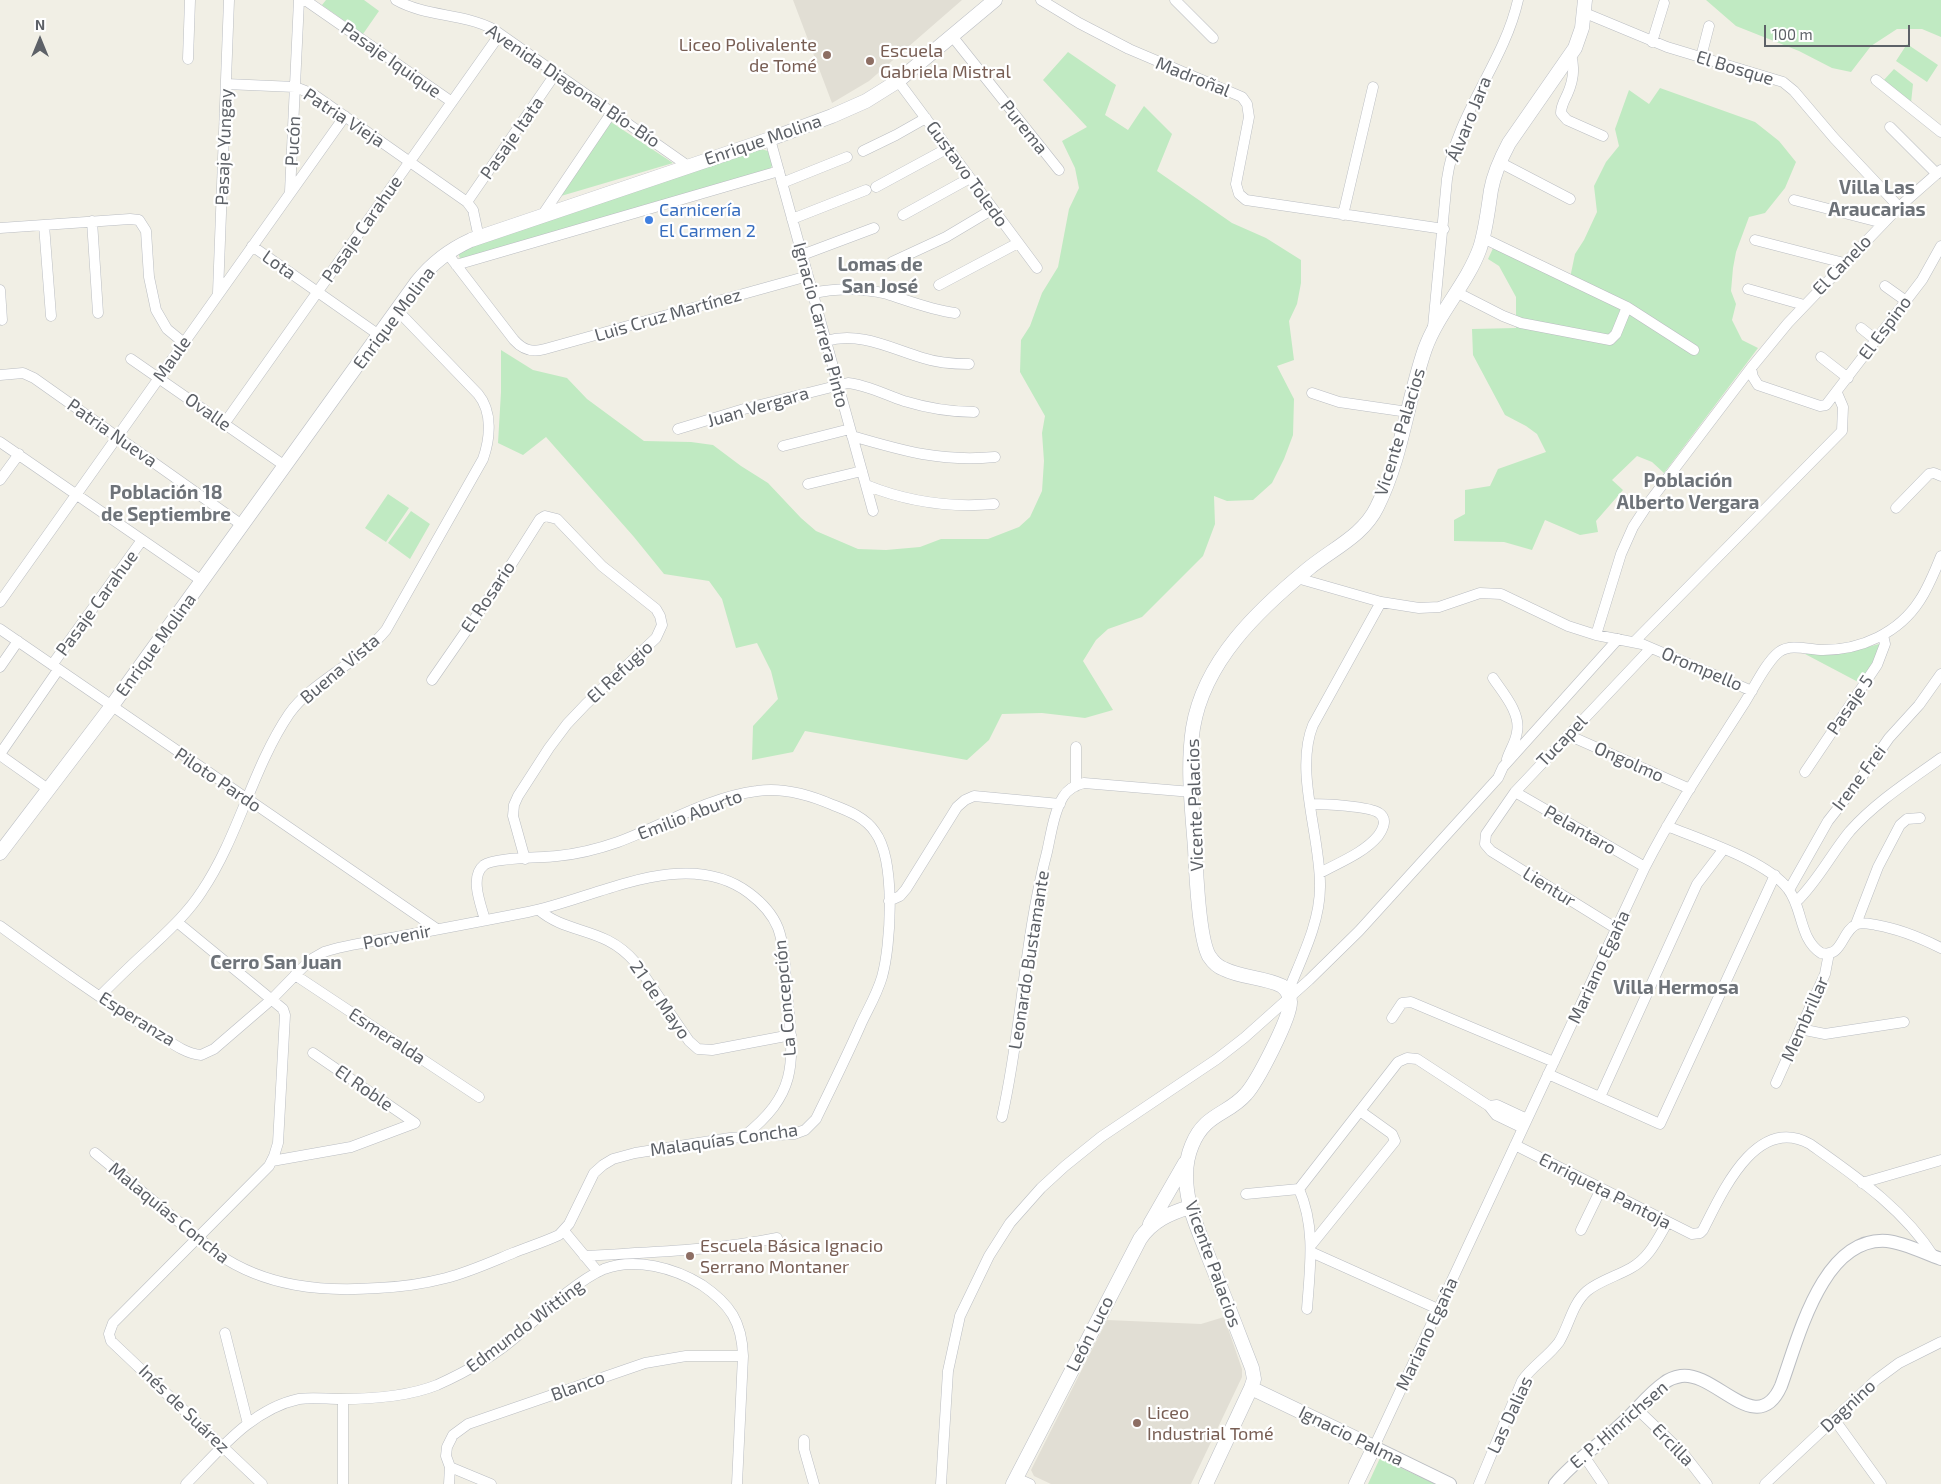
<!DOCTYPE html>
<html>
<head>
<meta charset="utf-8">
<style>
	body { margin:0 }
	#map { position:relative; width:1941px; height:1484px; overflow:hidden; background:#f1efe5; font-family:"Exo 2",sans-serif }
	canvas { display:block }
	.north { position:absolute; left:15px; top:15px; width:50px; height:50px; -webkit-text-stroke:4px #fff; paint-order:stroke; rotate:0deg; font-size:14px; font-weight:700; line-height:20px; text-align:center; color:#5d6167 }
	.north::after { content:''; display:block; margin:auto; width:18px; height:22px; background:#5d6167; clip-path:polygon(50% 0,100% 100%,50% 72%,0 100%) }
	.scale { position:absolute; left:1764px; top:25px; width:146px; height:22px; box-sizing:border-box; border:2px solid #5d6167; border-top:0; padding-left:6px; font-size:15px; line-height:18px; white-space:nowrap; color:#5d6167; -webkit-text-stroke:4px #fff; paint-order:stroke }
</style>
</head>
<body>
<div id="map">
<canvas width="1941" height="1484"></canvas>
<div class="north">N</div>
<div class="scale">100 m</div>
</div>
<script>
const context = document.querySelector('canvas').getContext('2d');
context.lineJoin = 'round';
function fill(path, color) { context.fillStyle = color; context.fill(path, 'evenodd'); }
function stroke(path, color, width, dash) { context.strokeStyle = color; context.lineWidth = width; context.lineCap = dash ? 'butt' : 'round'; context.setLineDash(dash || []); context.stroke(path); }
function label(font, color, halo, rows, align = 'center') {
  context.font = font + ' "Exo 2",sans-serif'; context.lineWidth = 4.5; context.setLineDash([]); context.textBaseline = 'middle'; context.strokeStyle = halo; context.fillStyle = color; for (const [text, x, y, turn = 0] of rows) {
    context.save(); context.translate(x, y); context.rotate((+turn || 0) * Math.PI / 180); context.textAlign = isNaN(turn) ? turn : align; if (halo) context.strokeText(text, 0, 0); context.fillText(text, 0, 0); context.restore();
  }
}
fill(new Path2D(`
	M793,0H962L869,81L832,103Z
	M1224,1317L1242,1369V1377L1191,1484H1051L1034,1476L1031,1470L1107,1320L1201,1324Z`), '#e1ded4');
fill(new Path2D(`
	M326,0H364L379,11L363,34L322,5Z
	M1706,0H1941V37L1922,29H1897L1871,46L1851,72L1832,68L1799,51L1736,26Z
	M1907,44L1938,65L1927,82L1896,61Z
	M1068,52L1116,85L1105,115L1128,130L1144,106L1172,134L1157,171L1232,223L1266,238L1301,260V283L1297,304L1289,321L1294,360L1277,366L1294,399L1293,435L1284,459L1272,483L1253,500L1227,501L1214,496L1215,524L1203,556L1142,617L1108,629L1096,640L1083,661L1113,710L1085,718L1042,713L1002,714L989,740L967,760L805,731L793,752L752,760L753,726L778,699L771,671L757,643L736,648L722,599L709,581L664,574L634,537L546,437L523,455L498,443L501,392V350L533,370L567,378L587,399L644,441L691,442L713,445L741,466L768,483L801,518L816,531L858,549L886,550L920,547L941,539H988L1019,527L1030,517L1042,491L1044,461L1042,433L1045,416L1020,372L1021,340L1030,326L1042,293L1058,267L1069,209L1079,188L1075,168L1062,141L1087,127L1043,80Z
	M1894,69L1913,84L1911,103L1883,81Z
	M1660,88L1755,122L1779,141L1796,162L1785,188L1765,213L1749,217L1736,252L1733,268L1731,291L1736,304L1732,320L1742,340L1758,348L1664,473L1652,462L1637,456L1612,480L1623,490L1596,521L1598,532L1580,535L1545,520L1532,550L1504,542L1454,541V520L1465,514V490L1490,486L1498,469L1546,452L1537,434L1526,426L1505,415L1473,355L1472,329L1516,328V297L1499,266L1488,259L1495,244L1570,278L1575,254L1584,240L1597,212L1594,186L1606,162L1619,146L1615,129L1629,90L1649,104Z
	M611,122L673,163L561,196Z
	M761,149L768,151L773,164L769,171L461,261L458,253L463,249Z
	M388,494L409,508L386,542L365,528Z
	M411,511L430,524L410,559L388,543Z
	M1883,643L1878,655L1860,683L1805,654L1845,653Z
	M1380,1458L1435,1484H1368Z`), '#c0eac2');
const minor = new Path2D(`
	M305,0L452,102
	M396,0C426,17 462,13 493,29L688,166
	M1041,0L1079,23L1129,49L1242,97L1247,104L1249,117L1236,184L1239,194L1246,200L1444,229
	M1175,0L1213,38
	M1585,13L1667,47L1783,82L1794,91L1834,138L1899,207
	M952,36L1059,170
	M1652,42L1664,3
	M1571,55C1575,68 1573,82 1567,95C1564,101 1561,106 1561,113L1567,120L1603,136
	M1701,57L1709,26
	M188,59L190,0
	M1876,80L1941,132
	M898,81L1037,268
	M226,84L295,87L313,94L467,202L473,210L479,238
	M1890,127L1937,174
	M770,139L873,511
	M863,151L896,135L926,118
	M1499,162L1570,199
	M782,183L847,157
	M876,187L948,148
	M290,192L299,0
	M1794,200L1883,223
	M467,202L556,73
	M903,215L970,178
	M1343,215L1373,87
	M541,217L612,112
	M792,219L866,190
	M92,221L98,313
	M44,225L51,316
	M0,228L130,219L139,220L146,231L149,277L156,310L167,329L184,343
	M1483,238L1627,307L1694,350
	M1755,240L1844,263
	M252,246L379,335
	M447,253L514,340C523,350 532,353 545,349L808,276
	M802,255L874,228
	M892,262L946,237L993,209
	M456,265L779,171
	M939,285L1018,243
	M1885,286L1906,301
	M1748,289L1804,305
	M0,290L2,320
	M1456,292L1503,316L1521,323L1610,340L1616,334L1627,307
	M218,293L229,0
	M813,293C837,288 862,288 887,294C909,301 931,310 955,313
	M1433,327L1447,179C1456,114 1504,63 1518,0
	M1861,328L1876,340
	M826,341C860,331 892,349 923,358C938,363 954,364 969,364
	M1821,357L1848,378
	M131,359L285,466
	M1751,368L1753,377L1758,385L1820,406L1826,405L1922,280L1941,246
	M0,375L23,373L34,378L242,525
	M1312,393L1339,402L1408,412
	M224,424L500,34
	M678,429L744,409L848,383C867,385 886,395 904,401C927,408 950,412 974,412
	M852,436C903,451 941,462 995,457
	M0,442L202,581
	M783,446L850,429
	M0,480L19,454
	M808,484L862,471
	M866,485C908,502 949,508 994,504
	M1896,508L1929,474L1934,473L1941,476
	M1297,578L1381,602L1419,608L1439,607L1480,593L1501,594L1568,626L1596,635L1642,644L1752,691
	M0,602L345,116
	M0,629L437,929
	M1596,635L1621,554L1633,527L1650,501L1751,368L1788,323L1899,207L1941,170
	M1634,642L1842,431L1843,407L1837,393
	M52,665L142,540
	M0,667L18,641
	M1493,678C1503,693 1521,713 1517,732C1516,741 1510,750 1507,759
	M432,680L502,579L540,519L545,516L557,519L602,566L656,609L660,616L662,625L656,638L586,704L567,724L549,748L518,796L514,805L513,816L525,859
	M1568,735L1690,789
	M0,754L58,670
	M0,755L48,789
	M1805,772L1877,665L1885,644L1883,635
	M1076,786V747
	M1515,792L1645,867
	M1311,804C1324,804 1369,806 1379,813C1388,819 1383,829 1378,836C1364,853 1338,863 1320,873
	M1667,826C1701,840 1767,861 1788,889C1803,908 1799,939 1821,953C1843,958 1841,931 1857,924C1863,922 1870,924 1876,925C1900,929 1919,937 1941,948
	M1789,890L1828,821L1854,788L1889,738L1919,705L1941,674
	M889,901L900,896L906,889L957,807L965,800L974,796L1060,804
	M1796,902C1818,881 1831,854 1850,831C1876,802 1909,781 1941,758
	M539,910C568,935 604,926 635,962L689,1041L698,1049L712,1050L791,1035
	M177,922L283,1009L285,1015L278,1143L274,1156L269,1166L113,1323L109,1334L111,1341L262,1484
	M1856,924L1878,867L1900,825L1907,819L1920,818
	M0,926C51,963 102,1000 156,1033C169,1041 185,1054 201,1055L214,1049L272,999L310,960L324,952C345,945 369,942 391,938C436,930 482,921 528,912C595,899 685,845 749,893C761,902 772,913 778,928C786,950 785,979 788,1003C794,1066 797,1094 743,1137
	M1617,929L1491,851L1485,844L1486,834L1515,792L1651,648
	M295,975L479,1097
	M1288,992C1301,959 1320,923 1320,887C1321,838 1294,771 1313,725L1381,602
	M100,996C116,980 132,964 149,949C168,931 188,913 202,891C239,836 252,769 289,714C311,682 359,663 386,630L483,459C490,439 493,412 478,394L397,310
	M1392,1018L1402,1003L1411,1002L1554,1062
	M1800,1029L1825,1034L1904,1022
	M313,1053L415,1123
	M1548,1074L1660,1124L1775,875
	M1776,1083L1825,974L1829,953
	M1600,1097L1697,884L1723,850
	M1489,1106L1497,1105L1527,1119
	M1002,1117C1022,1029 1024,939 1047,852C1051,834 1054,812 1063,797C1068,789 1075,785 1084,783L1192,792
	M1515,1145L1692,1234L1700,1233L1703,1230C1722,1193 1756,1114 1810,1144C1855,1176 1904,1209 1934,1257
	M95,1153L218,1254C266,1287 322,1292 378,1288C401,1287 423,1284 446,1278C469,1272 491,1262 513,1253C528,1247 544,1242 559,1235L569,1224L594,1173L603,1165L613,1159L635,1153L730,1138L794,1134L805,1130L816,1119C831,1088 847,1056 861,1024C868,1009 877,994 882,977C891,945 896,860 875,832C866,818 849,811 833,805C810,795 783,787 757,791C709,797 664,825 618,842C598,849 578,854 557,856C542,858 495,857 484,865C469,877 481,905 485,920
	M272,1161L351,1147L415,1123
	M1862,1183L1941,1160
	M1299,1189C1316,1228 1310,1267 1307,1309
	M1246,1194L1299,1189L1398,1062L1407,1058L1417,1059L1489,1106L1496,1115L1523,1128
	M1581,1230L1601,1189
	M564,1231L598,1272
	M1312,1244L1395,1141L1392,1134L1360,1111
	M1311,1252L1438,1309
	M584,1256C649,1252 713,1251 777,1238
	M225,1333L248,1424
	M1637,1409L1683,1453L1707,1484
	M1834,1419L1881,1484
	M804,1440V1449L814,1484
	M1374,1447L1645,867C1674,810 1710,757 1745,702C1754,688 1766,662 1779,652C1791,643 1809,650 1823,650C1861,650 1899,633 1920,600C1929,586 1935,571 1941,556
	M1584,1456L1603,1484
	M450,1467L491,1484
	M1016,1478L1030,1484
	M186,1484C218,1452 251,1409 299,1399C312,1397 327,1399 340,1399C372,1399 407,1397 437,1385C466,1372 494,1356 517,1336C541,1315 576,1281 604,1269C635,1257 675,1268 702,1285C730,1304 742,1322 743,1356L737,1484
	M343,1484V1399
	M449,1484L450,1467L446,1456L447,1447L453,1435L468,1424L645,1363L686,1356H743
	M941,1484L948,1371L960,1316L989,1256L1010,1223L1041,1188L1065,1166L1101,1137L1217,1059L1244,1038L1309,980L1359,931L1498,778L1503,767L1618,639
	M1479,1484L1522,1381C1532,1366 1548,1357 1559,1342C1569,1326 1572,1304 1587,1291C1599,1281 1617,1276 1631,1268C1649,1258 1657,1240 1667,1223
	M1765,1484L1876,1380L1899,1363L1941,1342`);
const tertiary = new Path2D(`
	M1374,1447L1450,1484
	M1555,1484C1574,1461 1599,1445 1620,1425C1635,1412 1648,1394 1664,1383C1669,1379 1675,1377 1681,1376C1716,1371 1757,1440 1781,1386C1798,1340 1822,1236 1887,1241C1905,1243 1924,1253 1941,1259`);
const secondary = new Path2D(`
	M0,853L111,707L417,282C432,263 449,250 471,240L770,139L832,116L866,101L898,81L995,0
	M1150,1224L1185,1163
	M1251,1388L1374,1447L1356,1484
	M1013,1484L1140,1239C1152,1221 1170,1213 1190,1207
	M1206,1484L1251,1388L1254,1379L1252,1368C1238,1332 1224,1295 1209,1258C1201,1236 1190,1214 1187,1190C1185,1175 1186,1159 1192,1145C1205,1113 1228,1115 1246,1094C1257,1082 1291,1017 1290,1002C1290,995 1287,990 1282,986C1264,977 1242,978 1224,969C1218,967 1213,962 1209,956C1199,938 1196,872 1195,848C1192,809 1187,767 1193,728C1204,661 1258,610 1308,569C1332,549 1363,536 1377,507C1402,457 1407,401 1425,349C1438,313 1467,284 1480,248C1486,229 1488,209 1491,190C1494,173 1501,158 1509,143L1575,48L1582,28L1585,0`);
stroke(minor, '#babdc2', 11);
stroke(tertiary, '#babdc2', 14);
stroke(secondary, '#bbbec4', 15);
stroke(minor, '#fff', 10);
stroke(tertiary, '#fff', 12);
stroke(secondary, '#fff', 14);
for (const [x, y, r, color] of [
	[827,55,5,"#8d6e63"],
	[870,61,5,"#8d6e63"],
	[649,220,5,"#3f7fe0"],
	[690,1256,5,"#8d6e63"],
	[1137,1423,5,"#8d6e63"]
]) { const dot = new Path2D(); dot.arc(x, y, r, 0, 2 * Math.PI); context.fillStyle = color; context.fill(dot); stroke(dot, '#fff', 2); }
label('18px', '#785e54', '#fff', [
	["Liceo Polivalente",817,45,"right"],
	["de Tomé",817,66,"right"],
	["Escuela",880,51],
	["Gabriela Mistral",880,72],
	["Escuela Básica Ignacio",700,1246],
	["Serrano Montaner",700,1267],
	["Liceo",1147,1413],
	["Industrial Tomé",1147,1434]
], 'left');
label('18px', '#5d6167', '#fff', [
	["Pasaje Iquique",391,60,35],
	["El Bosque",1735,68,17],
	["Madroñal",1193,77,22],
	["Avenida Diagonal Bío-Bío",573,86,34],
	["Patria Vieja",344,118,33],
	["Álvaro Jara",1469,119,-68],
	["Purema",1024,127,51],
	["Pasaje Itata",512,138,-55],
	["Enrique Molina",763,140,-19],
	["Pucón",293,141,-87],
	["Pasaje Yungay",224,147,-88],
	["Gustavo Toledo",967,174,54],
	["Pasaje Carahue",362,229,-55],
	["Lota",279,265,35],
	["El Canelo",1842,265,-46],
	["Luis Cruz Martínez",668,315,-16],
	["Enrique Molina",394,318,-53],
	["Ignacio Carrera Pinto",821,325,75],
	["El Espino",1885,328,-53],
	["Maule",172,359,-55],
	["Juan Vergara",758,407,-16],
	["Ovalle",208,412,35],
	["Vicente Palacios",1400,432,-73],
	["Patria Nueva",112,433,35],
	["El Rosario",488,597,-56],
	["Pasaje Carahue",97,603,-54],
	["Enrique Molina",156,645,-54],
	["Buena Vista",340,669,-40],
	["Orompello",1702,669,23],
	["El Refugio",620,672,-43],
	["Pasaje 5",1850,705,-56],
	["Tucapel",1562,741,-46],
	["Ongolmo",1629,762,24],
	["Irene Frei",1859,778,-53],
	["Piloto Pardo",218,780,34],
	["Vicente Palacios",1195,805,-92],
	["Emilio Aburto",690,815,-21],
	["Pelantaro",1580,830,30],
	["Lientur",1549,887,32],
	["Porvenir",397,937,-11],
	["Leonardo Bustamante",1029,960,-81],
	["Mariano Egaña",1599,967,-65],
	["La Concepción",785,998,-95],
	["21 de Mayo",660,1000,55],
	["Esperanza",137,1019,32],
	["Membrillar",1805,1019,-66],
	["Esmeralda",387,1036,33],
	["El Roble",364,1088,35],
	["Malaquías Concha",724,1140,-8],
	["Enriqueta Pantoja",1605,1191,27],
	["Malaquías Concha",169,1213,39],
	["Vicente Palacios",1213,1264,70],
	["Edmundo Witting",525,1326,-37],
	["León Luco",1090,1334,-63],
	["Mariano Egaña",1427,1334,-65],
	["Blanco",578,1386,-20],
	["Dagnino",1848,1406,-43],
	["Inés de Suárez",184,1409,44],
	["Las Dalias",1510,1415,-65],
	["E. P. Hinrichsen",1619,1425,-41],
	["Ignacio Palma",1351,1436,26],
	["Ercilla",1673,1445,46]
]);
label('18px', '#366cbe', '#fff', [
	["Carnicería",659,210],
	["El Carmen 2",659,231]
], 'left');
label('bold 19px', '#6e7379', '#fff', [
	["Villa Las",1877,188],
	["Araucarias",1877,210],
	["Lomas de",880,265],
	["San José",880,287],
	["Población",1688,481],
	["Alberto Vergara",1688,503],
	["Población 18",166,493],
	["de Septiembre",166,515],
	["Cerro San Juan",276,963],
	["Villa Hermosa",1676,988]
]);
</script>
</body>
</html>
